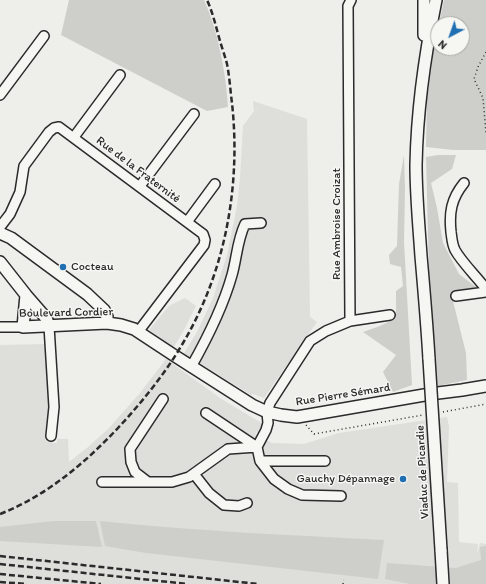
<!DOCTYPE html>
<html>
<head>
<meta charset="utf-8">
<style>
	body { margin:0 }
	#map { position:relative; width:486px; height:584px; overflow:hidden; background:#eeeeea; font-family:Itim,sans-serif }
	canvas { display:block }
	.north { position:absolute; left:430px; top:16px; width:40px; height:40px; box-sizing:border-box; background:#f6f6f2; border:1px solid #a5a5a2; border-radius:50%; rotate:221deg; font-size:11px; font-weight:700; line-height:16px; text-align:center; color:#2b2b2b }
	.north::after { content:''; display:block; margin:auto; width:14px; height:18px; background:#1f6fb2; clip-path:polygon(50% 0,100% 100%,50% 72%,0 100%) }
</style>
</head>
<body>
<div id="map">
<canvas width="486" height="584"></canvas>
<div class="north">N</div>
</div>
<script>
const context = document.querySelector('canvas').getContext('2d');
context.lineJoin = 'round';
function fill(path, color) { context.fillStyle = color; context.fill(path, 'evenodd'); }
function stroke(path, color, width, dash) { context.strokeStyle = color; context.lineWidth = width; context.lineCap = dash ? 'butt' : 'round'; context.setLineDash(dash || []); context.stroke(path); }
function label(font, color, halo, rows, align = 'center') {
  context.font = font + ' Itim,sans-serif'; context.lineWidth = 3; context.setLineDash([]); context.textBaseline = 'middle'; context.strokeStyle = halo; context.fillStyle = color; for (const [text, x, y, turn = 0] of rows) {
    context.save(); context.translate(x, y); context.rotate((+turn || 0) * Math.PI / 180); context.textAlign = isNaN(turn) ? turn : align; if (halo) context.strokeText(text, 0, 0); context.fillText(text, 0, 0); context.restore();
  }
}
fill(new Path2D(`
	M253,101L307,119L310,317L317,322L264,398L253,394L251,395L190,357L189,358L183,355L197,332L213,298L227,255L237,206L240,178L243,126L254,111Z
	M185,298L196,306L183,332L173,348L149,330L169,306Z
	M49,344L52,443H57V439H68L69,462L88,447L109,428L140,393L166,359L220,398L263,424L255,435L272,443L304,444L339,433L447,417L449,427L447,482L458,483L459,542L478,544L477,554L480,543L486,544V584H0V345Z`), '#dededb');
fill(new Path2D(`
	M69,0H204C218,31 226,73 228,107L207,111L61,35Z
	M444,0H486V150H453L426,147L427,100L434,49L438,28V48H462V24H439Z
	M404,155L405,190L404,242L412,385L393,392L383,372L396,355L363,332L380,326L396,318V291L403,286L401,267L390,264L389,255L397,246L399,184Z
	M438,155H456L452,169L431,183L437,208L443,243L459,274L476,287L452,297L466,353L467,380L432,387L426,157Z
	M54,521H96L102,547L0,541V527Z
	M100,521C195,531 289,535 384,540L378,579L146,553L105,546Z
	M486,546V584H410L385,579L387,563L456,568L481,560L480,547Z`), '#cececa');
const minor = new Path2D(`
	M0,95L44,36
	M74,137L120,75
	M464,183C451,199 449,213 451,232C452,239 452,244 455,250C461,261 474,274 482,284L486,288
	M140,186L194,114
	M187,222L215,184
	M0,227L10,214L20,192L24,166L49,132L54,128L59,127L203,234L205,240L204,245L138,332
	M456,296L486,292
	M350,321L390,315
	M49,326L54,407L51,436
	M0,327H23
	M191,367C208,337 223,307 232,275C237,257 237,241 245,224L261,223
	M260,461H325
	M194,474L209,493L224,505L239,506L247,503
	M102,482H172L189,477L228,449L257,447L206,413
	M148,482L135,472L131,462L130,449L163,399
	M341,496L302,495L288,489L274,479L260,461L257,447L266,430L268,423L267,412L270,403L310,341L326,331L350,321L348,6L351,0`);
const major = new Path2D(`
	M424,0V35
	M0,233L11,238L87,294L104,310L107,317V323
	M0,262L26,295L46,318L49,326
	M26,295L23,327L107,323L121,325L134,329L175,356L252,405L267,412L281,415L297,417L430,394L462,390L486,386
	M429,359C427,325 424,290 421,256C419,226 416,196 416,165C417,110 425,54 436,0
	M441,550L443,584`);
stroke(minor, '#2b2b2b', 12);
stroke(major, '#2b2b2b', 14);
stroke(new Path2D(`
	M486,52L478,67L474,79L483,98L486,133
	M443,412L486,404
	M306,425L314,434L423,415
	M343,584L344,580`), '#2b2b2b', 1.5, [1, 3]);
stroke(minor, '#f6f6f2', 9);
stroke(major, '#f6f6f2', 11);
stroke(new Path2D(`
	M0,514C46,496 84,464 118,428C142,402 165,374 183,343C227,269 242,179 231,95C230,85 229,74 227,64C225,56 222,48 220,41C216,27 213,13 207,0
	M0,556L258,584
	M0,564L188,584
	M0,574L101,584
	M0,582L27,584`), '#2b2b2b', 2.5, [6, 3]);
const majorBridge = new Path2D(`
	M429,359L441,550`);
stroke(majorBridge, '#2b2b2b', 14, []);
stroke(majorBridge, '#f6f6f2', 11);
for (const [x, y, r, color] of [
	[63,267,4,"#1f6fb2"],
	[403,479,4,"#1f6fb2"]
]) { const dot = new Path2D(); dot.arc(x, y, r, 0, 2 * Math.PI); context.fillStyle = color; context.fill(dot); stroke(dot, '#f6f6f2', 1.5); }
label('12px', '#2b2b2b', '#f6f6f2', [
	["Rue de la Fraternité",138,170,37],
	["Rue Ambroise Croizat",337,224,-90],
	["Boulevard Cordier",66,313,-1],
	["Rue Pierre Sémard",343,395,-9],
	["Viaduc de Picardie",423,472,-93]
]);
label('12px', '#2b2b2b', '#f6f6f2', [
	["Cocteau",71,267],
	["Gauchy Dépannage",395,479,"right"]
], 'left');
</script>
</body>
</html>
